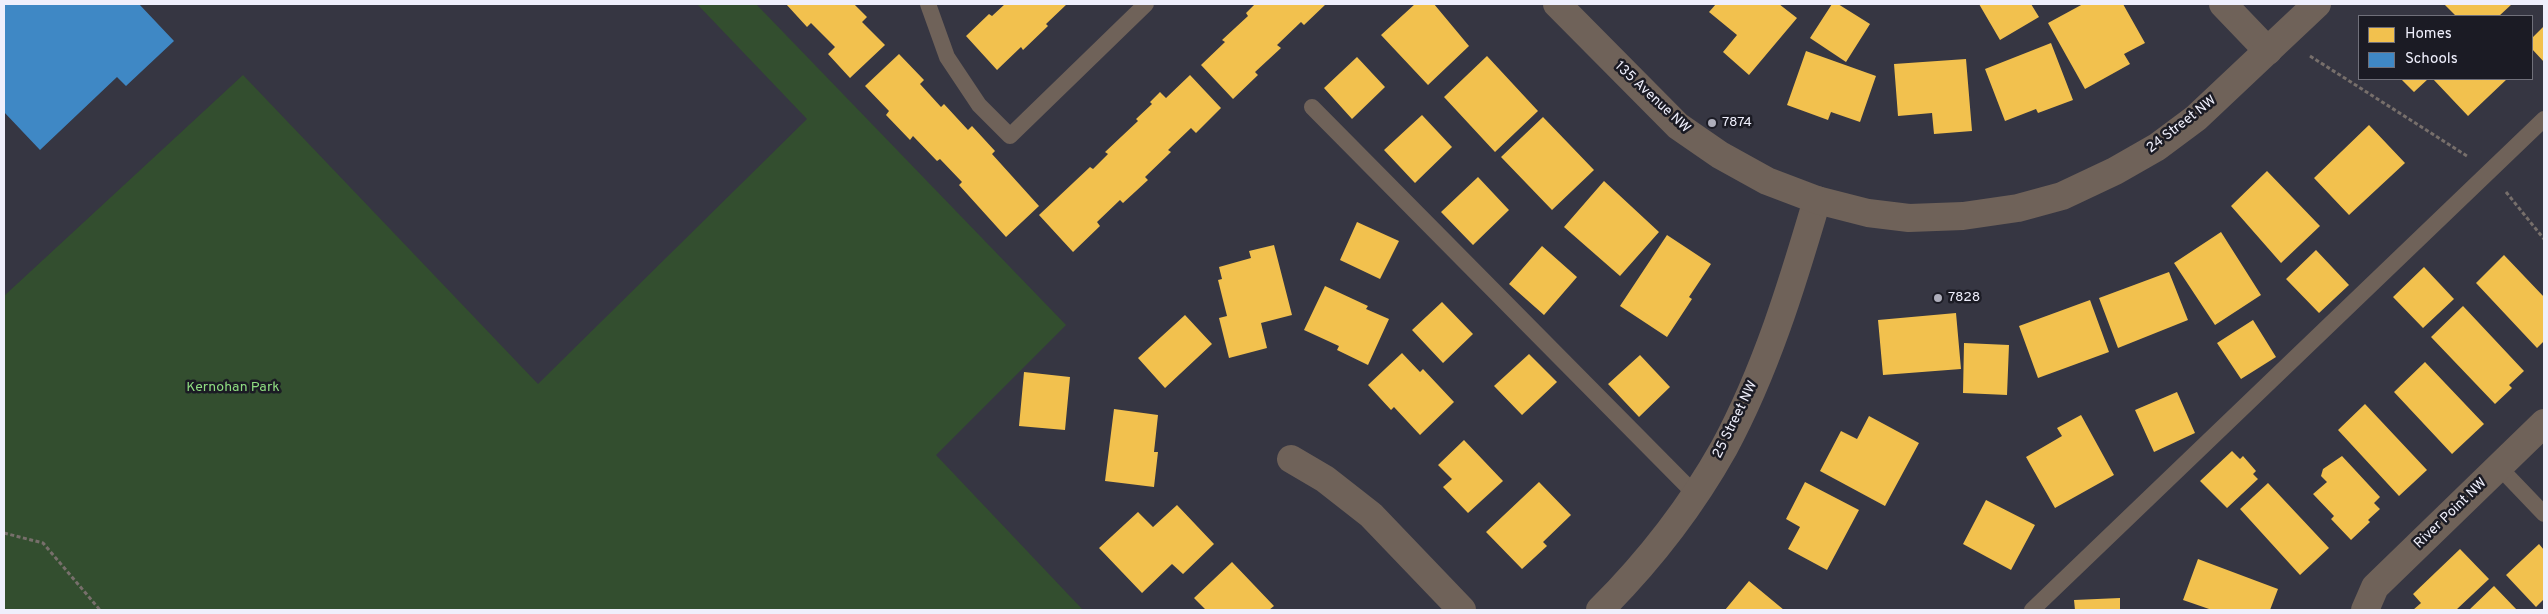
<!DOCTYPE html>
<html>
<head>
<meta charset="utf-8">
<style>
	body { margin:0 }
	#map { position:relative; width:2548px; height:614px; overflow:hidden; background:#363642; font-family:Overpass,sans-serif }
	canvas { display:block }
	.frame { position:absolute; inset:0; border:5px solid #efeffc; pointer-events:none }
	.legend { position:absolute; left:2358px; top:15px; width:175px; height:65px; box-sizing:border-box; background:#1b1b24; border:1px solid #70707a; margin:0; padding:6px 9px; list-style:none; font-size:15px; color:#efeffc }
	.legend li { display:flex; align-items:center; gap:10px; height:25px }
	.legend b { width:25px; border:1px solid #70707a }
</style>
</head>
<body>
<div id="map">
<canvas width="2548" height="614"></canvas>
<div class="frame"></div>
<ul class="legend">
<li><b style="height:14px;background:#f2c14e"></b>Homes</li>
<li><b style="height:14px;background:#3f88c5"></b>Schools</li>
</ul>
</div>
<script>
const context = document.querySelector('canvas').getContext('2d');
context.lineJoin = 'round';
function fill(path, color) { context.fillStyle = color; context.fill(path, 'evenodd'); }
function stroke(path, color, width, dash) { context.strokeStyle = color; context.lineWidth = width; context.lineCap = dash ? 'butt' : 'round'; context.setLineDash(dash || []); context.stroke(path); }
function label(font, color, halo, rows, align = 'center') {
  context.font = font + ' Overpass,sans-serif'; context.lineWidth = 5; context.setLineDash([]); context.textBaseline = 'middle'; context.strokeStyle = halo; context.fillStyle = color; for (const [text, x, y, turn = 0] of rows) {
    context.save(); context.translate(x, y); context.rotate((+turn || 0) * Math.PI / 180); context.textAlign = isNaN(turn) ? turn : align; if (halo) context.strokeText(text, 0, 0); context.fillText(text, 0, 0); context.restore();
  }
}
fill(new Path2D(`
	M697,4H756L1066,325L936,455L1083,610H4V296L243,75L538,384L807,119Z`), '#334e2f');
fill(new Path2D(`
	M786,4H854L867,17L862,22L885,45L850,78L828,54L835,47L811,23L807,27Z
	M1005,4H1067L1046,24L1048,26L1023,50L1021,47L997,70L966,36L989,14L992,16Z
	M1255,4H1326L1304,25L1301,22L1277,45L1281,48L1255,72L1258,75L1233,99L1201,65L1225,42L1222,40L1248,16L1246,13Z
	M1415,4H1434L1469,46L1428,85L1381,35Z
	M1716,4H1779L1797,18L1749,75L1723,52L1737,35L1709,12Z
	M1832,4H1838L1870,24L1846,62L1810,38Z
	M1979,4H2031L2039,17L2000,40Z
	M2083,4H2123L2145,43L2124,54L2130,64L2085,89L2048,23Z
	M2444,4H2512L2499,16H2456Z
	M2544,26V62L2532,49V38Z
	M2051,43L2073,100L2038,113L2036,109L2005,121L1985,69Z
	M1806,51L1876,76L1860,122L1831,112L1828,120L1787,105Z
	M899,54L924,80L920,84L941,107L944,104L968,130L972,126L995,151L992,154L1039,206L1006,237L959,185L962,182L940,159L937,161L913,136L910,140L886,115L889,111L865,86Z
	M1487,56L1538,111L1495,152L1444,97Z
	M1357,57L1385,87L1352,119L1324,88Z
	M1966,59L1972,131L1934,134L1932,113L1898,116L1894,64Z
	M1190,75L1221,108L1196,133L1191,128L1168,150L1171,152L1145,177L1148,180L1123,203L1120,200L1097,222L1100,226L1073,252L1039,215L1090,167L1093,169L1108,154L1105,152L1138,121L1136,119L1152,104L1150,102L1160,92L1166,98Z
	M2401,79H2428L2414,92Z
	M2433,79H2507L2468,116Z
	M1422,115L1452,147L1415,183L1384,150Z
	M1543,117L1594,170L1552,210L1501,157Z
	M2369,125L2405,163L2349,215L2314,178Z
	M2267,171L2320,226L2281,263L2231,206Z
	M1478,177L1509,210L1473,245L1441,212Z
	M1604,181L1659,232L1620,276L1564,227Z
	M1357,222L1399,241L1380,279L1340,260Z
	M2221,232L2261,295L2215,325L2174,263Z
	M1667,235L1711,264L1689,297L1692,299L1667,337L1620,306Z
	M1274,245L1292,315L1261,323L1267,348L1229,358L1219,318L1227,316L1218,280L1222,279L1219,267L1251,258L1249,251Z
	M1542,246L1577,277L1544,315L1509,284Z
	M2316,250L2349,285L2319,313L2286,279Z
	M2504,255L2544,297V341L2537,348L2476,283Z
	M2424,267L2454,299L2423,328L2393,297Z
	M2169,272L2188,320L2118,348L2099,298Z
	M1325,286L1368,306L1366,309L1389,319L1368,365L1337,350L1339,346L1304,330Z
	M2090,300L2109,352L2038,378L2019,326Z
	M1442,302L1473,334L1443,363L1412,330Z
	M2463,306L2524,371L2509,385L2512,388L2495,404L2431,337Z
	M1956,313L1961,369L1883,375L1878,320Z
	M1185,315L1212,344L1165,388L1138,358Z
	M2253,320L2276,357L2241,379L2217,343Z
	M1964,343L2009,345L2007,395L1963,393Z
	M1402,353L1420,372L1423,369L1454,402L1420,435L1394,407L1391,410L1368,385Z
	M1529,354L1557,382L1522,415L1494,386Z
	M1640,355L1670,387L1639,417L1608,384Z
	M2425,362L2484,424L2452,454L2394,392Z
	M1024,372L1070,377L1065,430L1019,426Z
	M2177,392L2195,433L2154,452L2135,410Z
	M2365,404L2427,470L2399,496L2338,430Z
	M1114,409L1158,415L1154,452H1158L1154,487L1105,481Z
	M2081,415L2114,475L2055,508L2026,457L2062,436L2057,428Z
	M1869,416L1919,443L1885,506L1820,471L1841,431L1857,439Z
	M1464,440L1503,481L1468,513L1443,487L1452,479L1438,465Z
	M2232,451L2240,459L2243,456L2256,471L2253,474L2258,479L2227,508L2200,481Z
	M2342,456L2380,497L2374,503L2380,509L2368,520L2370,522L2351,540L2331,519L2334,516L2313,494L2327,482L2321,476L2323,469Z
	M1539,482L1571,515L1543,542L1547,546L1522,569L1486,532Z
	M1805,482L1859,510L1827,570L1788,549L1800,527L1786,519Z
	M2268,483L2329,548L2300,575L2240,509Z
	M1986,500L2035,525L2011,570L1963,544Z
	M1177,505L1214,544L1183,574L1172,564L1142,593L1099,548L1138,512L1153,527Z
	M2539,544L2544,550V599L2536,607L2506,575Z
	M2460,549L2489,579L2456,610H2413L2421,603L2413,594Z
	M2198,559L2278,589L2270,610H2212L2183,600Z
	M1232,562L1274,606L1269,610H1206L1194,598Z
	M1749,581L1784,610H1725Z
	M2494,586L2517,610H2469Z
	M2120,598V610H2075L2074,600Z`), '#f2c14e');
fill(new Path2D(`
	M4,4H139L174,41L126,86L117,77L40,150L4,112Z`), '#3f88c5');
stroke(new Path2D(`
	M2310,56L2467,156
	M2506,192L2544,239
	M4,533L43,543L100,610`), '#776f6b', 3, [4, 2.5]);
stroke(new Path2D(`
	M928,4L947,57L979,105L1010,136L1146,4
	M1312,107L1695,494
	M2499,467L2544,514
	M2032,610L2544,119`), '#6f6259', 16);
stroke(new Path2D(`
	M2223,4L2268,51
	M1291,459L1325,479L1371,515L1462,610
	M1600,610C1648,562 1691,507 1724,448C1766,370 1792,285 1817,200
	M2365,610L2375,587L2544,423`), '#6f6259', 28);
stroke(new Path2D(`
	M1557,4L1678,126L1720,155L1767,181L1817,200L1868,213L1909,218L1963,216L2018,208L2062,196L2115,171L2157,147L2196,118L2317,4`), '#6f6259', 28);
for (const [x, y, r, color] of [
	[1712,123,5,"#aeaebb"],
	[1938,298,5,"#aeaebb"]
]) { const dot = new Path2D(); dot.arc(x, y, r, 0, 2 * Math.PI); context.fillStyle = color; context.fill(dot); stroke(dot, '#1b1b24', 2); }
label('14px', '#efeffc', '#1b1b24', [
	["135 Avenue NW",1652,98,43],
	["24 Street NW",2182,125,-38],
	["25 Street NW",1736,420,-64],
	["River Point NW",2451,514,-44]
]);
label('14px', '#efeffc', '#1b1b24', [
	["7874",1722,123],
	["7828",1948,298]
], 'left');
label('14px', '#8edc80', '#1b1b24', [
	["Kernohan Park",233,388]
]);
</script>
</body>
</html>
